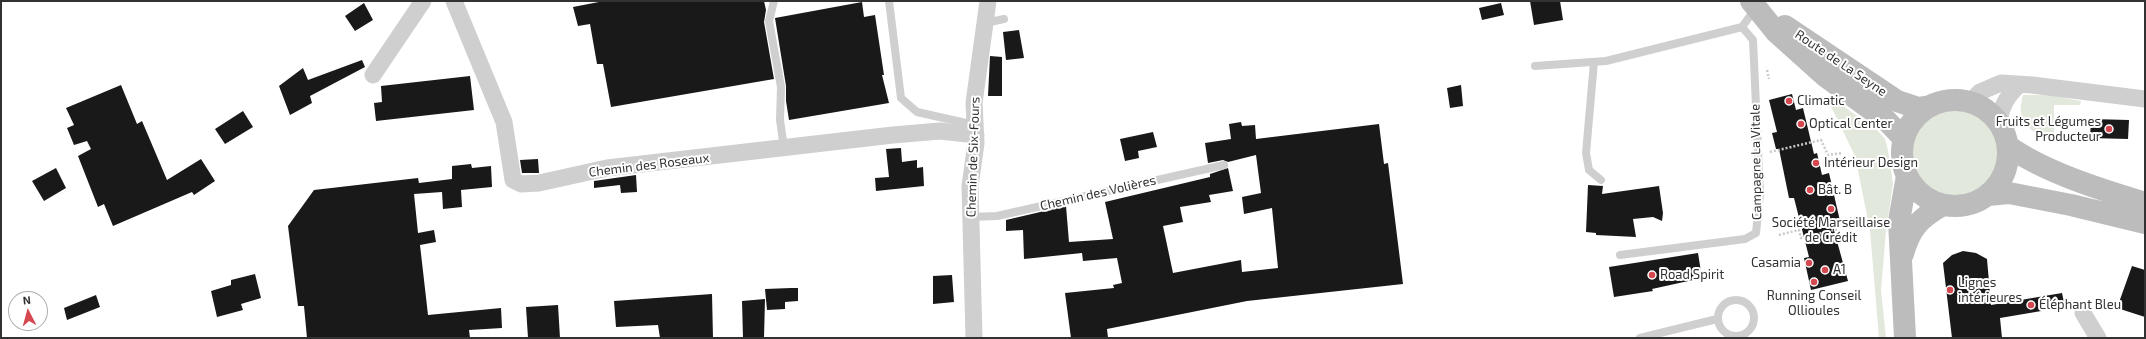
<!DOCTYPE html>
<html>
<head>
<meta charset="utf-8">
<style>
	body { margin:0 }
	#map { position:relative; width:2146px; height:339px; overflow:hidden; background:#fff; font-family:"Exo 2",sans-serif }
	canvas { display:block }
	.frame { position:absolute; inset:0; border:2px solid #323232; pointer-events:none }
	.north { position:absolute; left:8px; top:291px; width:40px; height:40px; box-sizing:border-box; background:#fff; border:1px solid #adadad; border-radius:50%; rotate:354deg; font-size:11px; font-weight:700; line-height:16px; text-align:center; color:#323232 }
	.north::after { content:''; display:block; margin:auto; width:14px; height:18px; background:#d64850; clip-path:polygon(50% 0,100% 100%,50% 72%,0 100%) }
</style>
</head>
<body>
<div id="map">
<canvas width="2146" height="339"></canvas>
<div class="frame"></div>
<div class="north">N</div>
</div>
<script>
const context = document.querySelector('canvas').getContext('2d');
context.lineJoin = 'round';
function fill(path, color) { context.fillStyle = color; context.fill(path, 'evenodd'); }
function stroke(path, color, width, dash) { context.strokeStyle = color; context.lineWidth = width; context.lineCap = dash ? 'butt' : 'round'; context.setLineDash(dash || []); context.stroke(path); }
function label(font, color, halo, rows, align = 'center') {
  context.font = font + ' "Exo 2",sans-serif'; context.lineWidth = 4; context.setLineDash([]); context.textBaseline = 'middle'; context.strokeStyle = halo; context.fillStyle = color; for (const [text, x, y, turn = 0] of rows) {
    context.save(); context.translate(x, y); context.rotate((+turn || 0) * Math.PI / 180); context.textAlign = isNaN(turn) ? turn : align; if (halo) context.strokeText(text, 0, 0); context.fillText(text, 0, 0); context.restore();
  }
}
fill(new Path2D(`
	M2023,95H2050L2081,101L2080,105H2054V142C2030,132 2015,123 2023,95Z
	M1826,96L1835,100L1878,131L1885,139L1888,150L1893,184L1886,231L1881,290L1886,338H1879L1870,230L1855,156Z
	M1902 153a53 53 0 1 1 106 0a53 53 0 1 1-106 0Z`), '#e2e8dc');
fill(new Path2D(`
	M604,1H764L766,10L764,22L774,79L611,107L603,64H597L590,24L578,26L573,7Z
	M1530,1H1560L1563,20L1534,25Z
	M862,2L864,17L875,15L884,75H882L889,103L789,120L786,101V86L775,18Z
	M364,3L373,20L355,31L345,16Z
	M1501,3L1504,15L1482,20L1479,8Z
	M1019,30L1024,58L1006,60L1003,32Z
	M990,56L1002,57V96H988Z
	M362,60L365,67L310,96L312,103L290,115L279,86L303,68L308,80Z
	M470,76L474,110L376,121L374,103L382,102L381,86Z
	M121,85L137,124L142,121L167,180L201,159L215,181L194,195L192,192L113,226L104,204L98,207L78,156L91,149L87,141L74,145L67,128L74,125L66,108Z
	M1461,85L1463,106L1450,108L1447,88Z
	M1792,94L1796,110L1803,108L1814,154L1817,153L1822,175L1829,173L1840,221L1832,223L1848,281L1811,290L1804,258L1809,257L1794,198H1789L1779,149H1776L1772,133L1777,132L1769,100Z
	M243,111L253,127L225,144L215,129Z
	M2091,119L2129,120L2128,139L2090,138Z
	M1241,122L1242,126L1255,125L1256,139L1379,124L1384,164L1388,163L1403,284L1247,301L1107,329L1108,338H1071L1065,293L1114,288L1113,285L1122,283L1117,258L1083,261L1082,253L1024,259L1023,230L1006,231V220L1066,206L1069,242L1113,239L1105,202L1210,177V174L1228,168L1233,191L1209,195L1211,202L1180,207L1183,222L1163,226L1173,273L1241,260L1242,272L1278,268L1272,208L1244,214L1242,197L1261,193L1256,155L1228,162L1223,160L1208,163L1205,143L1231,139L1229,124Z
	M1153,132L1157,147L1138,151L1139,158L1125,161L1120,139Z
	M901,148L902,162L917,160V168L923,167L924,186L876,191L875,178L889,177L886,149Z
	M538,159L539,173H522L520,160Z
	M471,164L472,168L491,166L492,187L461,190L462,207L443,209L442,192L414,194L418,233L434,230L436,242L420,245L428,315L501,308L502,328L469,330L470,338H307L304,306H298L288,226L314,190L418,178L419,183L452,179V166Z
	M56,168L66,188L44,201L32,181Z
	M636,175L637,192L621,193L620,185L594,188V181Z
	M1588,185L1603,186L1602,194L1659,186L1663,213L1662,221L1653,217L1633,219L1636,237L1596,235V233L1586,232Z
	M1963,251L1976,253L1987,259L1991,305L2062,293L2065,307L2000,318L2002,338H1952L1943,263L1952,255Z
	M1698,253L1702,278L1652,289L1653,291L1614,297L1609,267Z
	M2132,266L2145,270V317L2117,308Z
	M255,274L261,298L241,304L243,310L217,317L211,291L231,285V280Z
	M952,275L954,302L933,304V276Z
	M791,288H798V301L785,302V309L767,310L765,289Z
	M712,294L713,338H660L658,325L616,327L614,301Z
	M96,295L100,307L67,320L64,308Z
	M765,299L764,338H743L742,301Z
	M558,305L560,338H528L526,307Z`), '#191919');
stroke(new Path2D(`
	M1767,70L1769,79
	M1770,152L1821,140L1828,155L1842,153
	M1779,235L1799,230L1801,238L1838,229L1844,220L1858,217`), '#c9c9c9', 2.5, [2, 2]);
stroke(new Path2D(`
	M774,1L769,21L781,87L780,120L784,148
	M889,1L901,98L917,112L975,125
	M985,23L1004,19
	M1594,62L1586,153L1589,170L1601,180
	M1535,66L1606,61L1742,27L1755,9
	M971,217L997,216L1224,165
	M1620,255L1745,239L1756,233L1760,194L1753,40L1742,27
	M1718 318a18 18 0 1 1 36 0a18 18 0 1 1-36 0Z
	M1640,338L1717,319`), '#cfcfcf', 8);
stroke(new Path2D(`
	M454,1L504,122L513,180L521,184L539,183L607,168L893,135L940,131L976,135
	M373,75L423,1
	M1971,101L1980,92L2001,83L2032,85L2145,99
	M1999,121C2002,105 2007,96 2019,85
	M2083,313L2098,338
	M974,338L970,186L976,143L974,103L988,1`), '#cfcfcf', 17);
stroke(new Path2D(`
	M1751,1L1776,32L1825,76L1887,121L1904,139
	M1785,26L1897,101L1918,108L1930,106
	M1902 153a53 53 0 1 1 106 0a53 53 0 1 1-106 0Z
	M2008,146C2044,172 2102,190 2145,203
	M1988,195L2009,193L2071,205L2145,223
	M1903,254C1910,228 1920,218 1943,205
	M1905,338L1899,221L1907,176`), '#bcbcbc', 22);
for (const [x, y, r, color] of [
	[1789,101,4,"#d64850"],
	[1801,124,4,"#d64850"],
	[2109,129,4,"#d64850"],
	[1816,163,4,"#d64850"],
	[1810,190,4,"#d64850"],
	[1831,209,4,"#d64850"],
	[1809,263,4,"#d64850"],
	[1825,270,4,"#d64850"],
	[1652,275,4,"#d64850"],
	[1814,282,4,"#d64850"],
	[1950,290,4,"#d64850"],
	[2031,305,4,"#d64850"]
]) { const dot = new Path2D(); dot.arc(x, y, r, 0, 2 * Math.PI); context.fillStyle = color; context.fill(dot); stroke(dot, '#fff', 1.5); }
label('13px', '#323232', '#fff', [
	["Route de La Seyne",1841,63,34],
	["Chemin de Six-Fours",973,157,-88],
	["Campagne La Vitale",1756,162,-91],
	["Chemin des Roseaux",649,165,-7],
	["Chemin des Volières",1098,193,-13]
]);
label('13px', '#323232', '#fff', [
	["Climatic",1797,101],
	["Fruits et Légumes",2101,122,"right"],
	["Producteur",2101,137,"right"],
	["Optical Center",1809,124],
	["Intérieur Design",1824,163],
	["Bât. B",1818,190],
	["Société Marseillaise",1831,223,"center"],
	["de Crédit",1831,238,"center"],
	["Casamia",1801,263,"right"],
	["A1",1833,270],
	["Road Spirit",1660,275],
	["Lignes",1958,283],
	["intérieures",1958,298],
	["Running Conseil",1814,296,"center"],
	["Ollioules",1814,311,"center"],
	["Éléphant Bleu",2039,305]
], 'left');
</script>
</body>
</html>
